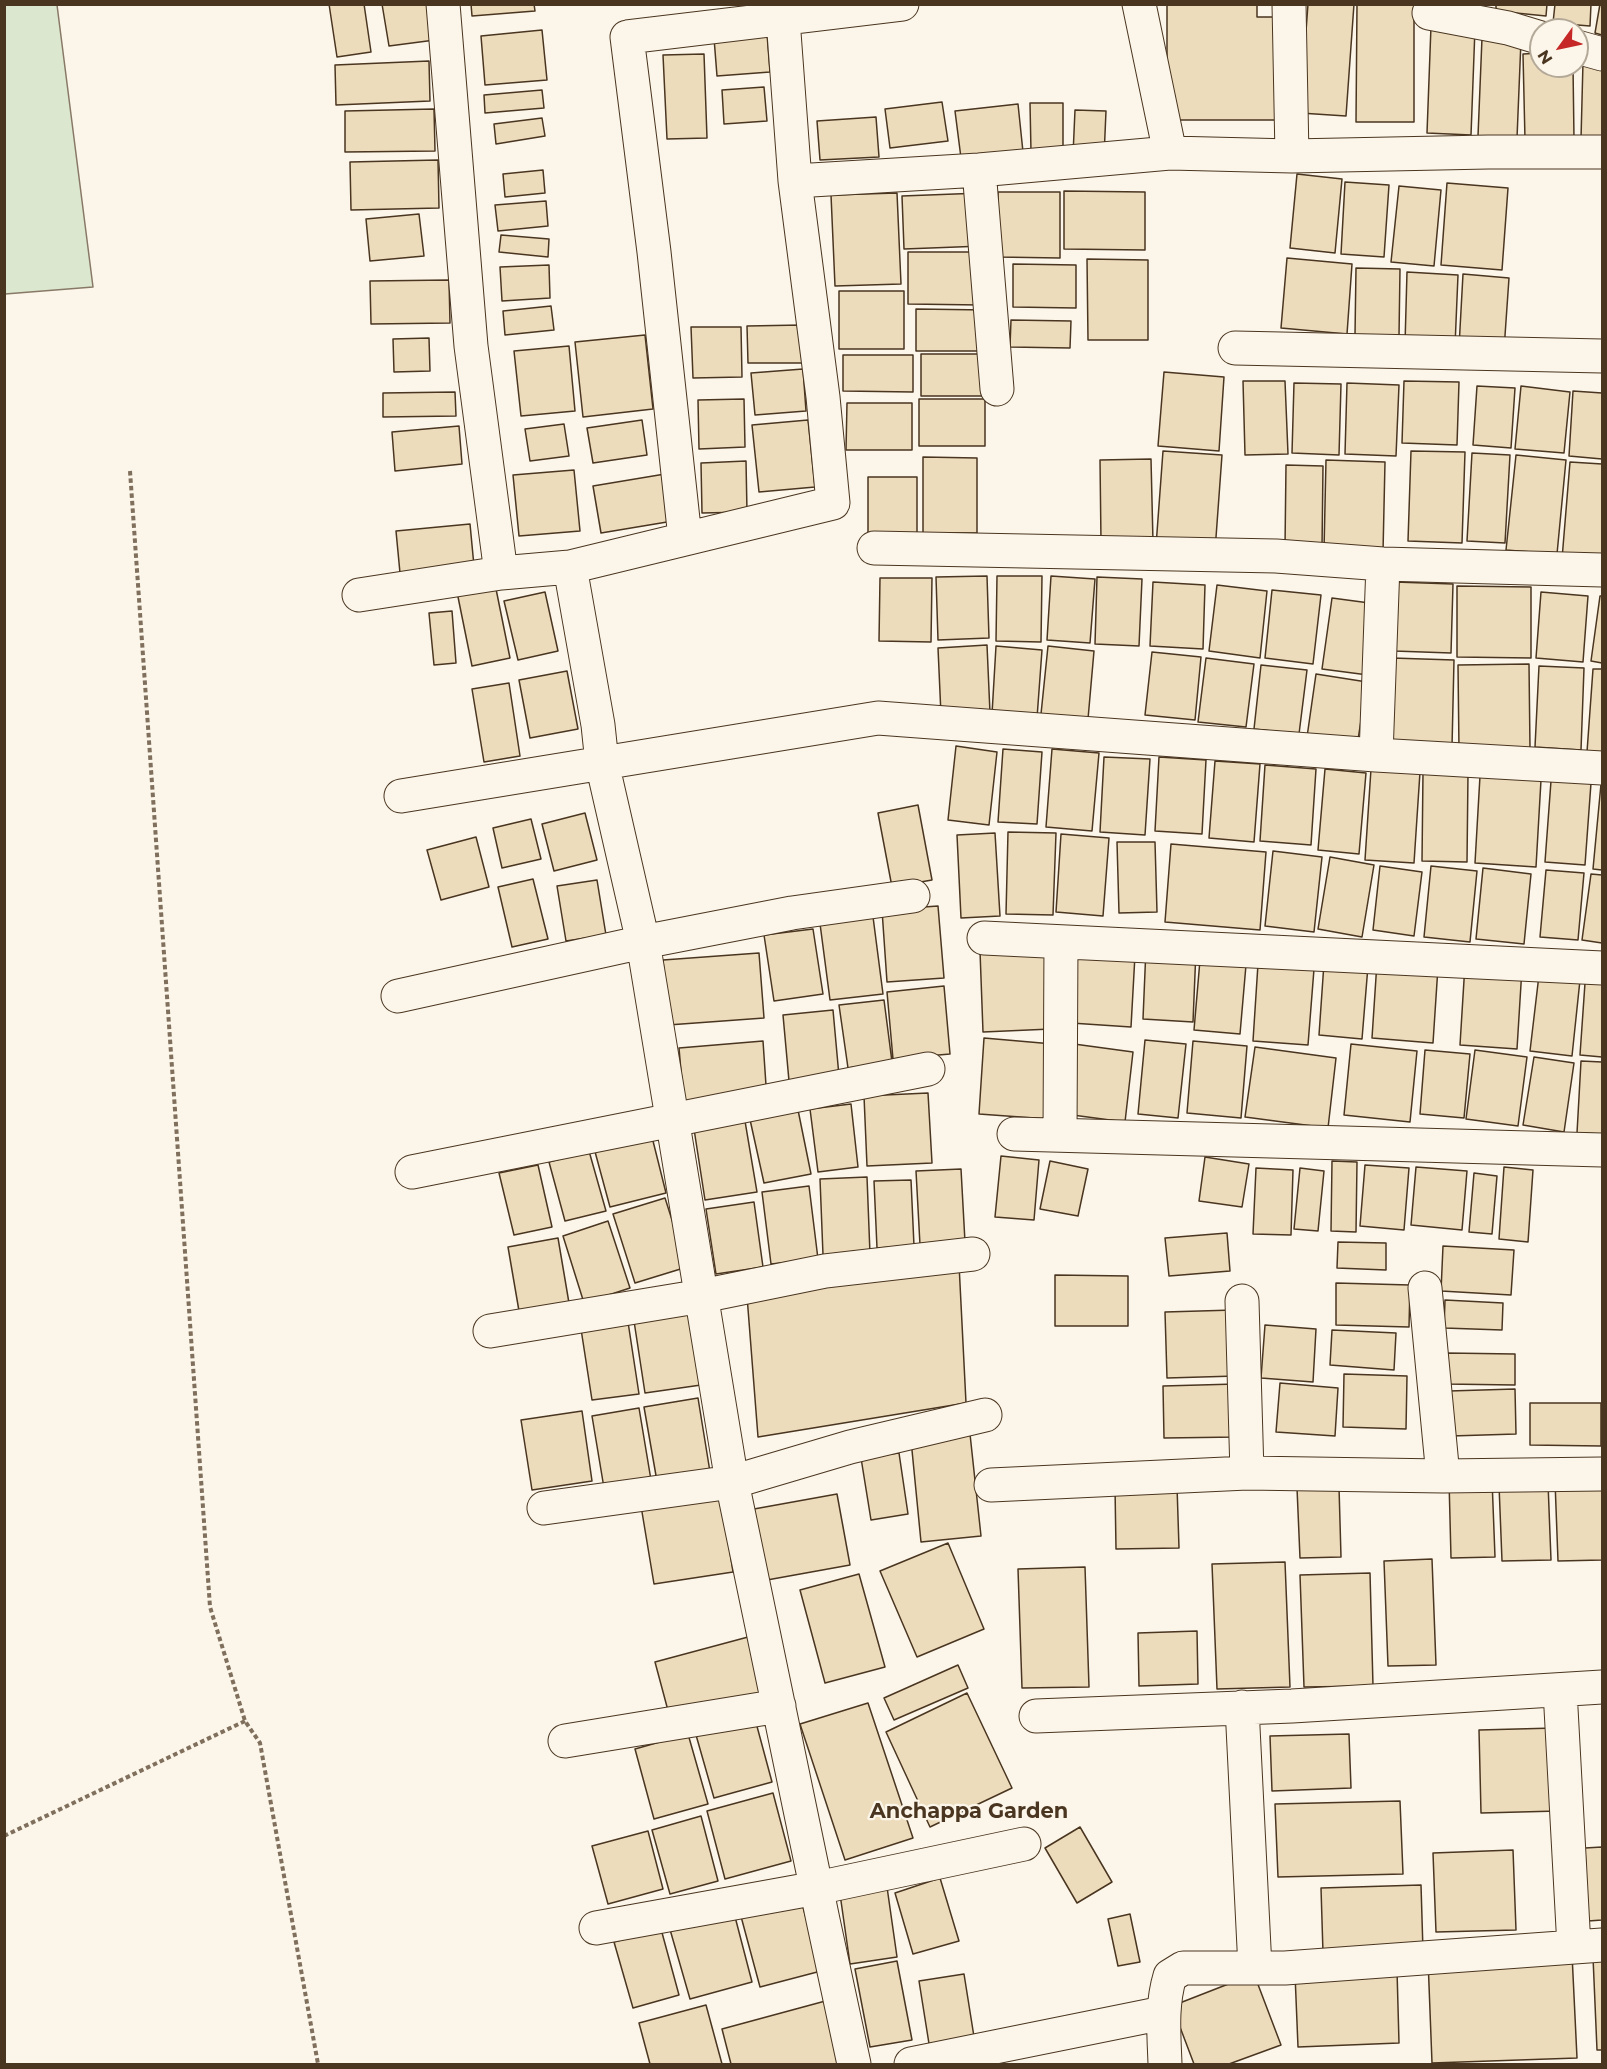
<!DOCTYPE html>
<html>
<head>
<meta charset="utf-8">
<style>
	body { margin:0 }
	#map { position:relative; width:1607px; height:2069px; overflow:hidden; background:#fbf6e9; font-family:Montserrat,sans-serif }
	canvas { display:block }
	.frame { position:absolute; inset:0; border:6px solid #4a3520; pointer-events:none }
	.north { position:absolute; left:1529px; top:18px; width:60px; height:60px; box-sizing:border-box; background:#fbf6e9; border:2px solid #b4a999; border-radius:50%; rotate:237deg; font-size:16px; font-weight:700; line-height:24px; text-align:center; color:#4a3520 }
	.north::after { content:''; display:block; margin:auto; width:21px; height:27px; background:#c62828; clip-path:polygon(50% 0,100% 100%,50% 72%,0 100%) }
</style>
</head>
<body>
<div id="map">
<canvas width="1607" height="2069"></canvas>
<div class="frame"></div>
<div class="north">N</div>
</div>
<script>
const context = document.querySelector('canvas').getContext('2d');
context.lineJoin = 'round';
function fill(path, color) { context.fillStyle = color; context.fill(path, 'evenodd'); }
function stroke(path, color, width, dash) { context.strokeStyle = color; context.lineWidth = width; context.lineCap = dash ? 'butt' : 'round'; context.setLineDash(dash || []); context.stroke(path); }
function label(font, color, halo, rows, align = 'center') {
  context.font = font + ' Montserrat,sans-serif'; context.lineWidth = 4.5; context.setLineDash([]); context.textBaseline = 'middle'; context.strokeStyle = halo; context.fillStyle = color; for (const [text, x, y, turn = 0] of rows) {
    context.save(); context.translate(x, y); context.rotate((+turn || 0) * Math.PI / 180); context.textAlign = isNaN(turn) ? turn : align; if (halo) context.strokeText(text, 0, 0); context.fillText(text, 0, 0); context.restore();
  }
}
const green = new Path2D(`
	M5,4L57,5L93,287L5,294Z`);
fill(green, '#dce7d0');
stroke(green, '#887966', 1.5);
const building = new Path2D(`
	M329,4H364L371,52L337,57Z
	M382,4H429L435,40L389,46Z
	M471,4H534L535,11L472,16Z
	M1167,4H1257V17H1286L1287,120H1167Z
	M1308,4H1354L1346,116L1300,113Z
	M1357,4H1414V122H1356Z
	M1496,4H1547L1546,16L1496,11Z
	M1555,4H1591L1590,26L1553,23Z
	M1600,4H1602V35L1595,33Z
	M1431,26L1475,28L1471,135L1427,133Z
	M542,30L547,80L485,85L481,36Z
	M767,34L770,72L717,76L714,38Z
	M1482,38L1521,40L1517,138L1478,136Z
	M1541,53V66H1573L1574,139L1525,140L1523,54Z
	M704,54L707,138L667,139L663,55Z
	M429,61L430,101L336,105L335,65Z
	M1583,62H1602V140L1581,139Z
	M764,87L767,121L724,124L722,90Z
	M542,90L544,108L485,113L484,95Z
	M942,102L948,141L890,148L885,109Z
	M1030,103H1063V152H1031Z
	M1018,104L1023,152L961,158L955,111Z
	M434,109L435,151L345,152V111Z
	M1075,110L1106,111L1104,157L1073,155Z
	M876,117L879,157L820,160L817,121Z
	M542,118L545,136L496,144L494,124Z
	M438,160L439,208L351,210L350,162Z
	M543,170L545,193L505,197L503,174Z
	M1297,174L1342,179L1335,253L1290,248Z
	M1345,182L1389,185L1384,257L1341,254Z
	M1447,183L1508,188L1502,270L1441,265Z
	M1399,186L1441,190L1434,266L1391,262Z
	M1064,191L1145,192V250L1064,249Z
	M998,192H1060V258L997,257Z
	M897,193L901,284L835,286L831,195Z
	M981,193L983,246L904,249L902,196Z
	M546,201L548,226L498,231L495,205Z
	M419,214L424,256L370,261L366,219Z
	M501,235L549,239L548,257L499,252Z
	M908,252H982L981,305L908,304Z
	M1287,258L1352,264L1347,334L1281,328Z
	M1087,259L1148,260V340H1088Z
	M1013,264L1076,265V308L1013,307Z
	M549,265L550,298L502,301L500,267Z
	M1356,268L1400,269L1399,336L1355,335Z
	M1407,272L1458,275L1455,346L1405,344Z
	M1463,274L1509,278L1504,350L1459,347Z
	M449,280L450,323L371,324L370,281Z
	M839,291H904V349H839Z
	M551,306L554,330L505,335L503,311Z
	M916,309L987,310V351H916Z
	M1011,320L1071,321L1070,348L1010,347Z
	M802,325L803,363H748L747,326Z
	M691,327H741L742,377L693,378Z
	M645,335L653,409L583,417L575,342Z
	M429,338L430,371L394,372L393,339Z
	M569,346L575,411L521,416L514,351Z
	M921,354H988V396H921Z
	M843,355H913V392L843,391Z
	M803,369L806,411L755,415L751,373Z
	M1164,372L1224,377L1219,451L1158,446Z
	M1243,381H1285L1288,454L1245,455Z
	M1404,381L1459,382L1457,445L1402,443Z
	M1294,383L1341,384L1339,455L1292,453Z
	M1347,383L1399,385L1396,456L1345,454Z
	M1477,386L1515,388L1511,448L1473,445Z
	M1521,386L1570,392L1564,453L1515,449Z
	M1573,391L1602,393V459L1569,456Z
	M455,392L456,416L383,417V393Z
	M744,399L745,447L699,449L698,400Z
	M919,399H985V446H919Z
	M847,403H912V450H846Z
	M642,420L647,455L593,463L587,428Z
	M808,420L815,487L759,492L752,425Z
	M564,424L569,456L530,461L525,429Z
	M459,426L462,464L395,471L392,432Z
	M1163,451L1222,455L1215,551L1156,546Z
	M1411,451L1465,452L1462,543L1408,541Z
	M1472,453L1510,455L1505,543L1467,541Z
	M1516,455L1566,460L1557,554L1506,550Z
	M923,457L977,458V533H923Z
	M1151,459L1153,542H1101L1100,460Z
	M1326,460L1385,462L1383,552L1324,550Z
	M746,461L747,512L702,513L701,463Z
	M1570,462L1602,464V562L1562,559Z
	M1286,465L1323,466L1322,548L1285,547Z
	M574,470L580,531L519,536L513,475Z
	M665,474L673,521L601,533L593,486Z
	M868,477H917V533H868Z
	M470,524L474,566L400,573L396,531Z
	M987,576L989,638L938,640L936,577Z
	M997,576H1042L1041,642L996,641Z
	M1051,576L1095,579L1090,643L1047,640Z
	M1097,577L1142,579L1139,646L1095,644Z
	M880,578H932L931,642L879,641Z
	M1153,582L1205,585L1203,649L1150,646Z
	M1395,582L1453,584L1451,653L1394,651Z
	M495,584L510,658L472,666L457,592Z
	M1217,585L1267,591L1260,658L1209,651Z
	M1457,586L1531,587V658L1457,657Z
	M1272,590L1321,595L1313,664L1265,658Z
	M545,592L558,651L518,660L504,601Z
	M1541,592L1588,596L1583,662L1536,658Z
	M1600,596H1602V663L1591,661Z
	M1332,598L1377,604L1368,675L1322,669Z
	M452,611L456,663L434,665L429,613Z
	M987,645L990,713L941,715L938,648Z
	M996,646L1042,650L1037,718L992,714Z
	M1048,646L1094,651L1088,719L1041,714Z
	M1152,652L1201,657L1195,720L1145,715Z
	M1206,658L1254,664L1246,727L1198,722Z
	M1392,658L1454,660L1452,747L1390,745Z
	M1529,664L1530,749L1459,750L1458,665Z
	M1261,665L1307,670L1299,734L1254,729Z
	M1539,666L1584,668L1581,750L1535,747Z
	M1593,669H1602V753L1587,752Z
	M567,671L578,729L530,738L519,680Z
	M1316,674L1367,682L1357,746L1307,737Z
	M509,683L520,756L484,762L472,689Z
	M956,746L997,752L989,825L948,820Z
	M1003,749L1042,752L1037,824L998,822Z
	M1052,749L1099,753L1092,831L1046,827Z
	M1104,757L1150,759L1145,835L1100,832Z
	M1159,757L1206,760L1202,834L1155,831Z
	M1215,761L1260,764L1254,842L1209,838Z
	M1265,765L1316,769L1311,845L1260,841Z
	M1325,769L1366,773L1359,854L1318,850Z
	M1371,769L1420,772L1414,863L1365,860Z
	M1423,772L1468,773L1467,862L1422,861Z
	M1480,776L1541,780L1536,867L1475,863Z
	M1551,781L1591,783L1585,865L1545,862Z
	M1601,784L1602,785V870L1593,869Z
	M918,805L932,880L892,887L878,813Z
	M585,813L597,860L554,871L542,824Z
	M531,819L541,859L502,868L493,828Z
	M1008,832L1056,833L1053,915L1006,914Z
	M995,833L1000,916L961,918L957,835Z
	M1061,834L1109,838L1103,916L1056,912Z
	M476,837L489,887L441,900L427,850Z
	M1117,842H1155L1157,912L1119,913Z
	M1171,844L1266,852L1260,930L1165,922Z
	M1273,851L1322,857L1314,932L1265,926Z
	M1330,857L1374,865L1362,937L1318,929Z
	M1380,866L1422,872L1414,936L1373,930Z
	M1431,866L1477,871L1470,942L1424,937Z
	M1483,868L1531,874L1524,944L1476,939Z
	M1546,870L1584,873L1578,940L1540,937Z
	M1591,874L1602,875V943L1582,940Z
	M533,879L548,939L512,947L498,887Z
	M597,880L606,935L566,941L557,886Z
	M938,906L944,978L887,982L882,910Z
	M872,909L883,994L830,1000L819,916Z
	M813,929L823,994L774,1001L764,935Z
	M1146,948L1196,950L1193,1022L1143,1019Z
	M1048,949L1051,1029L983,1032L980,951Z
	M1076,951L1135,955L1131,1027L1071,1023Z
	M759,953L764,1018L668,1025L663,960Z
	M1200,960L1246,965L1240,1034L1194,1030Z
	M1377,962L1438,967L1433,1043L1372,1038Z
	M1324,963L1368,966L1362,1039L1319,1035Z
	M1258,964L1314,969L1308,1045L1253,1041Z
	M1465,964L1522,968L1517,1049L1460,1045Z
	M1539,975L1580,980L1572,1056L1530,1051Z
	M1585,983L1602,984V1057L1580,1055Z
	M944,986L950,1054L893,1059L887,992Z
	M884,1000L892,1062L848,1068L839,1005Z
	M833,1010L839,1076L789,1081L783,1015Z
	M984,1038L1053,1044L1048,1119L979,1114Z
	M1145,1040L1186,1044L1178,1118L1138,1114Z
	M763,1041L767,1100L684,1106L679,1048Z
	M1193,1041L1247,1046L1241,1118L1187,1113Z
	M1074,1044L1133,1052L1125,1122L1065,1114Z
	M1351,1044L1417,1051L1410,1122L1344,1115Z
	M1255,1047L1336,1058L1328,1128L1245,1117Z
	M1425,1050L1470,1054L1464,1118L1420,1114Z
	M1475,1050L1527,1057L1518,1126L1466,1119Z
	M1534,1057L1574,1063L1564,1132L1523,1125Z
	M1581,1061L1602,1062V1134L1577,1133Z
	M928,1093L932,1163L867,1166L864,1096Z
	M851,1104L858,1167L818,1172L810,1109Z
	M797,1105L811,1174L764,1183L749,1115Z
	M745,1121L757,1192L705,1200L694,1129Z
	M651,1133L666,1193L610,1207L594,1148Z
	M589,1151L606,1211L565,1221L549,1162Z
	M1001,1156L1039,1160L1034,1220L995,1217Z
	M1205,1157L1249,1164L1242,1207L1199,1201Z
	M1050,1161L1088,1169L1078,1216L1040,1209Z
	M1332,1161L1357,1162L1356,1232L1331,1231Z
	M538,1165L552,1227L514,1235L499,1173Z
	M1365,1165L1409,1168L1404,1230L1360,1226Z
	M1416,1167L1467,1171L1462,1230L1411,1225Z
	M1504,1167L1533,1170L1528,1242L1499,1239Z
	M1256,1168L1293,1170L1291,1235L1253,1234Z
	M1300,1168L1324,1171L1318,1231L1294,1229Z
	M961,1169L965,1242L920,1245L916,1171Z
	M1474,1173L1497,1176L1492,1234L1469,1232Z
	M867,1177L870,1254L823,1255L820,1179Z
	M911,1180L914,1246L877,1248L874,1181Z
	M809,1186L818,1259L771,1264L762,1192Z
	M665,1198L687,1267L635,1283L613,1214Z
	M754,1202L763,1267L716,1274L706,1209Z
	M608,1221L630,1288L584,1303L563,1236Z
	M1227,1233L1230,1271L1169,1276L1165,1238Z
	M558,1238L569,1303L519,1311L508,1247Z
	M1338,1242L1386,1243V1270L1337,1268Z
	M1443,1246L1514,1250L1511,1295L1441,1291Z
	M959,1264L966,1403L758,1437L747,1296Z
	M1055,1275L1128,1276V1326H1055Z
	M1336,1283L1410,1285L1409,1327L1336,1325Z
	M1445,1300L1503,1303L1502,1330L1444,1328Z
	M1234,1310L1236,1376L1167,1378L1165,1312Z
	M690,1313L701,1385L645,1393L634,1321Z
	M628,1322L639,1394L592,1400L581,1329Z
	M1265,1325L1316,1329L1313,1382L1261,1378Z
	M1332,1330L1396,1333L1394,1370L1330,1365Z
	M1446,1353L1515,1354V1385L1445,1384Z
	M1344,1374L1407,1376L1406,1429L1343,1427Z
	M1280,1383L1338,1388L1335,1436L1276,1432Z
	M1236,1384L1238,1437L1164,1438L1163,1386Z
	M1515,1389L1516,1434L1451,1436L1449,1391Z
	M698,1398L711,1478L658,1487L644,1407Z
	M1530,1403H1601V1446L1530,1445Z
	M639,1408L652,1486L605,1494L592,1416Z
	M582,1411L592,1481L532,1490L521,1420Z
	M970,1434L981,1536L921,1542L911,1440Z
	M899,1453L908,1514L871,1520L861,1458Z
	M1492,1479L1495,1557L1451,1558L1449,1480Z
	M1602,1480V1560L1558,1561L1555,1481Z
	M1548,1483L1551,1560L1502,1561L1499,1485Z
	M1177,1486L1179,1548L1116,1549L1115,1487Z
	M1339,1487L1341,1557L1300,1558L1297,1488Z
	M721,1494L733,1572L654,1584L641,1506Z
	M837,1494L850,1565L767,1580L754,1509Z
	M948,1543L984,1629L917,1657L880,1571Z
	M1432,1559L1436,1665L1388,1666L1384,1561Z
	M1285,1562L1290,1687L1217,1689L1212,1564Z
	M1085,1567L1089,1687L1022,1688L1018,1569Z
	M1370,1573L1373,1686L1304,1687L1300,1575Z
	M859,1574L885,1667L825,1683L800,1590Z
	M1197,1631L1198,1684L1139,1686L1138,1633Z
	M748,1637L763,1693L670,1718L655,1662Z
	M958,1665L968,1688L894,1720L884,1698Z
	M967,1693L1012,1788L930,1827L886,1732Z
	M868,1703L913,1838L845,1860L800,1724Z
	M755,1719L772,1782L714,1798L696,1735Z
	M1555,1728L1558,1811L1481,1813L1479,1730Z
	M688,1734L708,1804L654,1819L635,1749Z
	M1349,1734L1351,1788L1272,1791L1270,1736Z
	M773,1793L791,1861L725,1879L707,1811Z
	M1400,1801L1403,1874L1278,1877L1275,1804Z
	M701,1816L718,1881L670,1894L652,1830Z
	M1080,1827L1112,1882L1077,1903L1045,1848Z
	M648,1831L663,1889L608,1904L592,1846Z
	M1602,1847V1920L1588,1921L1585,1848Z
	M1513,1850L1516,1930L1436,1932L1433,1853Z
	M940,1878L959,1941L913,1954L895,1893Z
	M1421,1885L1423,1951L1323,1953L1321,1888Z
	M887,1887L897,1957L850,1964L840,1894Z
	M799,1893L821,1971L760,1987L739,1909Z
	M733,1909L752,1982L690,1999L669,1926Z
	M1130,1914L1140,1962L1118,1966L1108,1919Z
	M661,1929L679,1995L633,2008L614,1942Z
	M1572,1954L1577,2058L1432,2063L1428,1959Z
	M1593,1957H1602V2050H1597Z
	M897,1961L912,2040L870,2047L855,1969Z
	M1397,1970L1399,2043L1298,2047L1295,1974Z
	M964,1974L975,2043L930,2050L919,1981Z
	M1254,1974L1281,2045L1229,2064H1194L1172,2006Z
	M829,2000L846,2062L835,2064H731L722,2029Z
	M706,2005L722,2064H650L639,2023Z`);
fill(building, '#ecdcbc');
stroke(building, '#4a3520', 1.5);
const minor = new Path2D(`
	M443,4L471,346L501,573L570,567L598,725L602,763L643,942L732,1482L823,1920L854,2064
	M1139,4L1170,153
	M1289,4L1292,156
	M1429,13L1508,28L1541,38
	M1577,47L1602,54
	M979,170L997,389
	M795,181L979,170L1170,153L1292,156L1488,152H1602
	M1235,348L1602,356
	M685,538L654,252L627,37L902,4
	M874,548L1276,556L1383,564L1602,570
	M570,567L833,503L823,397L795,181L783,19
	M359,595L501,573
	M1376,755L1383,564
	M401,796L878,718L1376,755L1602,768
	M984,938L1602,968
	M398,996L643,942L792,913L913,896
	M1014,1134L1602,1150
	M1060,1134L1061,942
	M412,1172L928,1069
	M1425,1288L1443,1476L1602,1474
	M1242,1301L1247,1473L1443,1476
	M490,1331L702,1296L825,1271L973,1254
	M991,1485L1247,1473
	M544,1508L732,1482L850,1447L985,1415
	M1560,1690L1574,1947
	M1242,1707L1255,1968
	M1036,1716L1292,1706L1602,1687
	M565,1741L779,1706
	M596,1928L817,1888L1024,1844
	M911,2064L1163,2013
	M1165,2064C1164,2034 1161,2006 1170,1976L1183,1968H1285L1602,1945`);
stroke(minor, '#4a3520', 35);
stroke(new Path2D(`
	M130,471L210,1607L245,1721L260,1743L318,2064
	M4,1836L245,1721`), '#7f6f5c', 4, [4.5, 3]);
stroke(minor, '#fbf6e9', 33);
label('bold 21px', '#4a3520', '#fbf6e9', [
	["Anchappa Garden",969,1812]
]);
</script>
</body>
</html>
